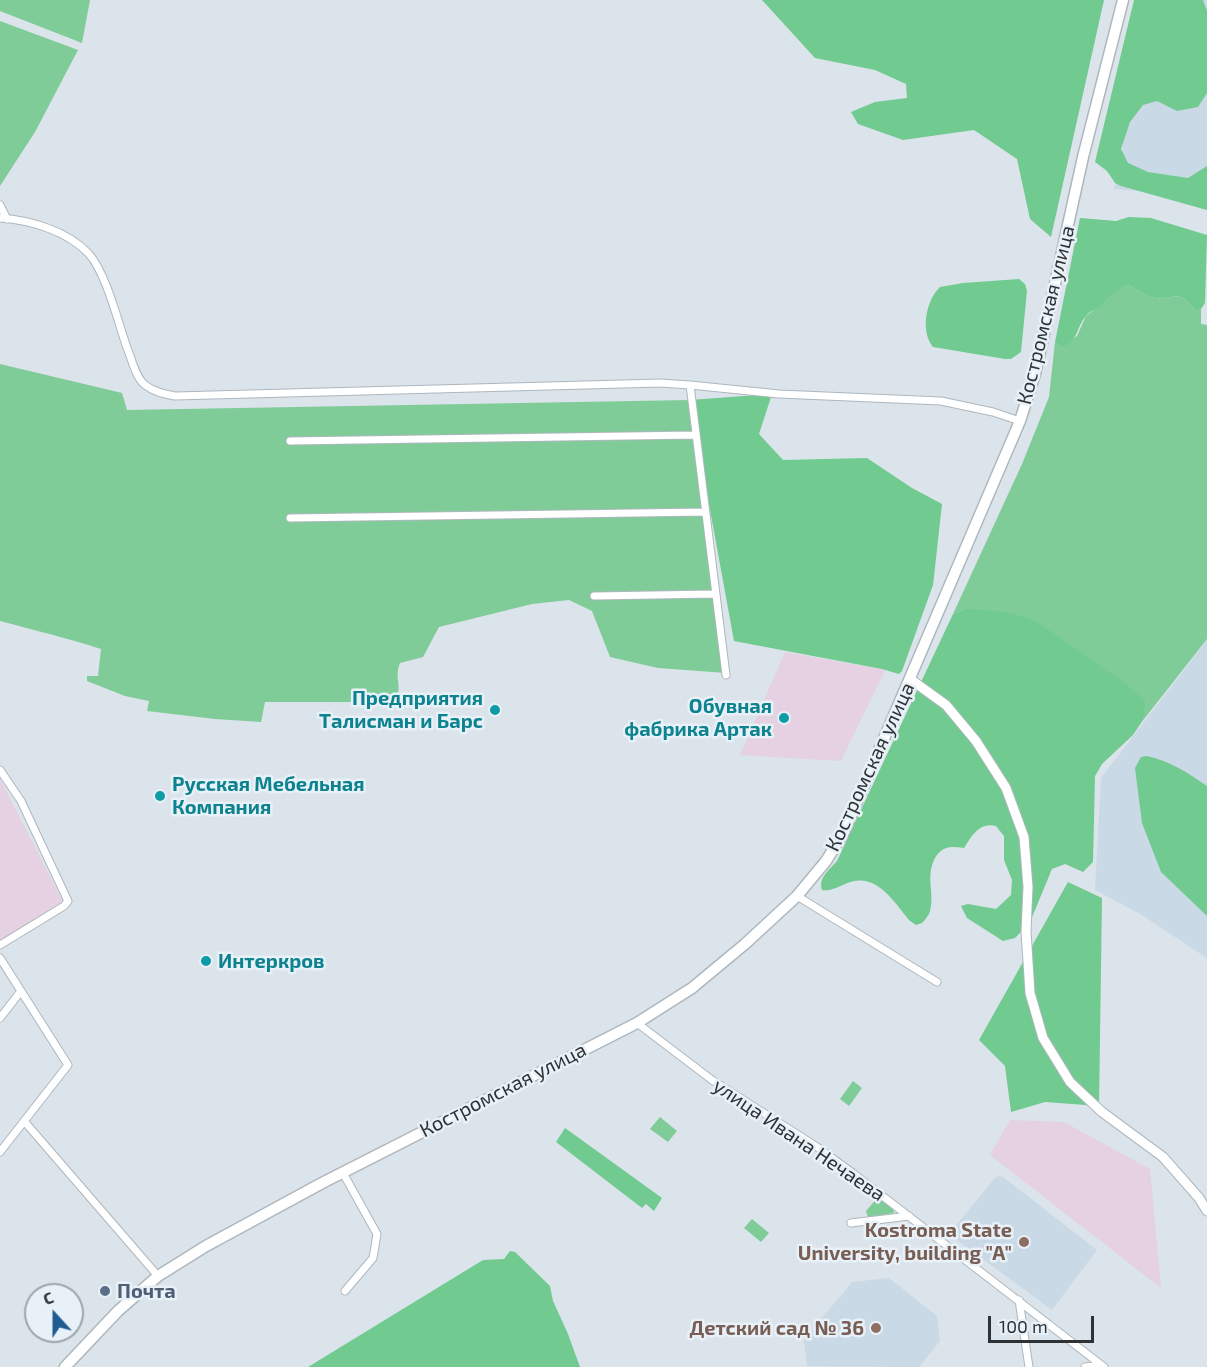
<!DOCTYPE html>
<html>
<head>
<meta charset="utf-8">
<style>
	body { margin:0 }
	#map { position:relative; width:1207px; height:1367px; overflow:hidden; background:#dbe3eb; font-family:"Exo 2",sans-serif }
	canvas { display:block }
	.north { position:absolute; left:24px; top:1283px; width:60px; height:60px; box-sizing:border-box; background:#e8f1f8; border:2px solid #9ea5aa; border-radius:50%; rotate:339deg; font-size:16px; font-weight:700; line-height:24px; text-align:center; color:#2e3235 }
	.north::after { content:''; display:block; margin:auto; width:21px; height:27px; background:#1e5c92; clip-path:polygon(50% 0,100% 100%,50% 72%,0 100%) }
	.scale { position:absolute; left:988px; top:1316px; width:106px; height:27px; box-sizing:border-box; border:3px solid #2e3235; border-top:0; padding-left:8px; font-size:18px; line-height:21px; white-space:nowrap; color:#2e3235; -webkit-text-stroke:4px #e8f1f8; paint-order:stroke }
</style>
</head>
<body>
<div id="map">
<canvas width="1207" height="1367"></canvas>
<div class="north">С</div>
<div class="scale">100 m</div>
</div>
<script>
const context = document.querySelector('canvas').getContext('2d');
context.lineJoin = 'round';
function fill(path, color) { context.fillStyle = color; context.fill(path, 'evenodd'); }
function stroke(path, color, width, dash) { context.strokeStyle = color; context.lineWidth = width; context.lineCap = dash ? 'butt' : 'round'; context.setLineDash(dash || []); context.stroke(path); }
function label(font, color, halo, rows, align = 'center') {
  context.font = font + ' "Exo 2",sans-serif'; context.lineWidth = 5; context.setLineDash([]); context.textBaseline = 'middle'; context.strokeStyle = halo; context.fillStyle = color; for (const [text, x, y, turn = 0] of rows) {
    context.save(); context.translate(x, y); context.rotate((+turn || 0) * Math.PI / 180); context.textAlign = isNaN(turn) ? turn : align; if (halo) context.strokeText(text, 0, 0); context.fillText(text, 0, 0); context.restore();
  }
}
fill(new Path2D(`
	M1173,0H1207V205L1162,193L1114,189L1132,101Z
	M1207,640V958L1140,914L1095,890L1101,778Z
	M998,1176L1003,1177L1097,1250L1052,1310L949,1234L994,1179Z
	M889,1278L937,1316L940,1341L919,1367L807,1366L804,1340L852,1282Z`), '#cad9e6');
fill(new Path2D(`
	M785,652L885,670L841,761L740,755Z
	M0,779L63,902L0,943Z
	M1010,1120L1064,1122L1150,1169L1161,1288L990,1155Z`), '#e5d1e2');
fill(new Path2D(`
	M0,0H90L82,43L0,11Z
	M0,21L78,50L35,132L0,186Z
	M1128,285C1136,289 1146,297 1155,298C1176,301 1176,287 1194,309H1201V324L1207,325V639L1141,723L1144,717L966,609L953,614L1022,464L1049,397L1055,342L1060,347L1077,336L1086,316L1098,307L1113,291Z
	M0,364L122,393L127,410L690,400L726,673L658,668L610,657L592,611L569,600L532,604L439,627L423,657L400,663C392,681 409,695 386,702H265L261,722L215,719L147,711L149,701L125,696L87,681V676H98L101,649C67,638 34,630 0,621Z
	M853,1081L862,1088L849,1106L840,1099Z
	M660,1117L677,1131L668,1142L650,1129Z
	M878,1197L893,1207L894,1213L868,1217L866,1211Z
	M752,1219L769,1233L761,1242L744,1228Z`), '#7fcc98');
fill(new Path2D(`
	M762,0H1104L1051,237L1030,219L1017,159L974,130L903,140L858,124L851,112L875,102L907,98L906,84L875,70L815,58Z
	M1134,0H1203L1207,11V93L1198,107L1177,111L1157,101L1143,105L1130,122L1121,149L1128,163L1148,172L1188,178L1207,166V210L1121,186L1115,183L1107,171L1095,162Z
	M1129,217L1151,218L1207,235L1205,303L1201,309H1194C1176,287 1176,301 1155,298C1146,297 1136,289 1128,285C1111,292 1110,297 1098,308C1094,310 1089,312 1086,316C1076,327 1078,344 1060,347L1055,342L1080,218L1116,221Z
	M1019,279L1025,284L1027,291L1021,352L1011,359H1005L933,347C920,331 926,300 940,287L963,283Z
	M772,394L759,434L783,460L867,458L912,488L942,504L933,585L902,671L899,674L882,669L734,641L690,400Z
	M966,609C991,610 1014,612 1037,622L1122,681L1145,701L1144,717L1141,723L1133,735L1102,764L1095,776L1093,862L1083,872L1065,864L1052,869L1030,922L1015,938L1003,941L967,918L961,906L968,904L996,909L1011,895L1012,880L1004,860V836L996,826C979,822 972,836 964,848C951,846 942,846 935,858C925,877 935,893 930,911C929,915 925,920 922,923L916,925L910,921C896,905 880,876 854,881C843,883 834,892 822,890C818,878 829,870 837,861L953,614Z
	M1147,756C1170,761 1188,773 1207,786V916L1161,872L1142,823L1135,768L1141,757Z
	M1068,882L1102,898L1099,1106L1045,1102L1011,1112L1005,1066L979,1040Z
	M565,1128L662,1198L654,1211L646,1204L642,1208L556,1142Z
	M510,1251L515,1252L550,1286L553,1301L568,1334L580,1367H308L483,1260L504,1259Z`), '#71ca8f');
const street = new Path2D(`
	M0,205L7,219
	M0,218C30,220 68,231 89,254C106,273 118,322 127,348C132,359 135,377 145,385C154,392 164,394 175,396L660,383L690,385L779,394L941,401L993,412L1020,421
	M690,385L726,675
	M290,441L695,435
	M290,518L705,512
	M594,596L715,594
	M0,770L21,801L68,901L64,906L0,945
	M797,896L937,982
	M0,958L68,1065L0,1152
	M0,1018L21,991
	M637,1023L712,1080L817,1147L854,1174L1104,1367
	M24,1121L158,1276
	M343,1173L377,1234L373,1258L345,1291
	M851,1223L909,1216
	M1019,1300L1029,1367
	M1085,1367L1101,1365`);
const secondary = new Path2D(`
	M910,679L946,705L976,741L1006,788L1024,837L1028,887L1026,931L1030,993L1043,1038L1070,1082L1102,1112L1163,1157L1199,1198L1207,1211`);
const primary = new Path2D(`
	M65,1367L118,1311L158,1276L206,1246L324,1182L637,1023L692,988L745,944L797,896L826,861L844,832L1020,421L1035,374L1083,157L1123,0`);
stroke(street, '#aeb7be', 9);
stroke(secondary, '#aeb7be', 11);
stroke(primary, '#aeb7be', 13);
stroke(street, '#fff', 7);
stroke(secondary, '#fff', 9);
stroke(primary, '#fff', 10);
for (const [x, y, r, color] of [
	[495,710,6,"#0f9aa8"],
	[784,718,6,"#0f9aa8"],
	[160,796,6,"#0f9aa8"],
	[206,961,6,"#0f9aa8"],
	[1024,1242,6,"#8d6e63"],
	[105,1291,6,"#5c6f8a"],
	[876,1328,6,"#8d6e63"]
]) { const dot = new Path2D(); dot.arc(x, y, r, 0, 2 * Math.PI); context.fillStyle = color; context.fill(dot); stroke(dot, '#e8f1f8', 2); }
label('20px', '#2e3235', '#e8f1f8', [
	["Костромская улица",1046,315,-76],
	["Костромская улица",870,767,-65],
	["Костромская улица",503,1090,-27],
	["улица Ивана Нечаева",799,1140,34]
]);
label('bold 20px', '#0d838f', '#e8f1f8', [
	["Предприятия",483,698],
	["Талисман и Барс",483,721],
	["Обувная",772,706],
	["фабрика Артак",772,729],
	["Русская Мебельная",172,784,"left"],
	["Компания",172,807,"left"],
	["Интеркров",218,961,"left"]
], 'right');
label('bold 20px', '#785e54', '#e8f1f8', [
	["Kostroma State",1012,1230],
	["University, building \"A\"",1012,1253],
	["Детский сад № 36",864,1328]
], 'right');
label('bold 20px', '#4e5e75', '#e8f1f8', [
	["Почта",117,1291]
], 'left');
</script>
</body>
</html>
